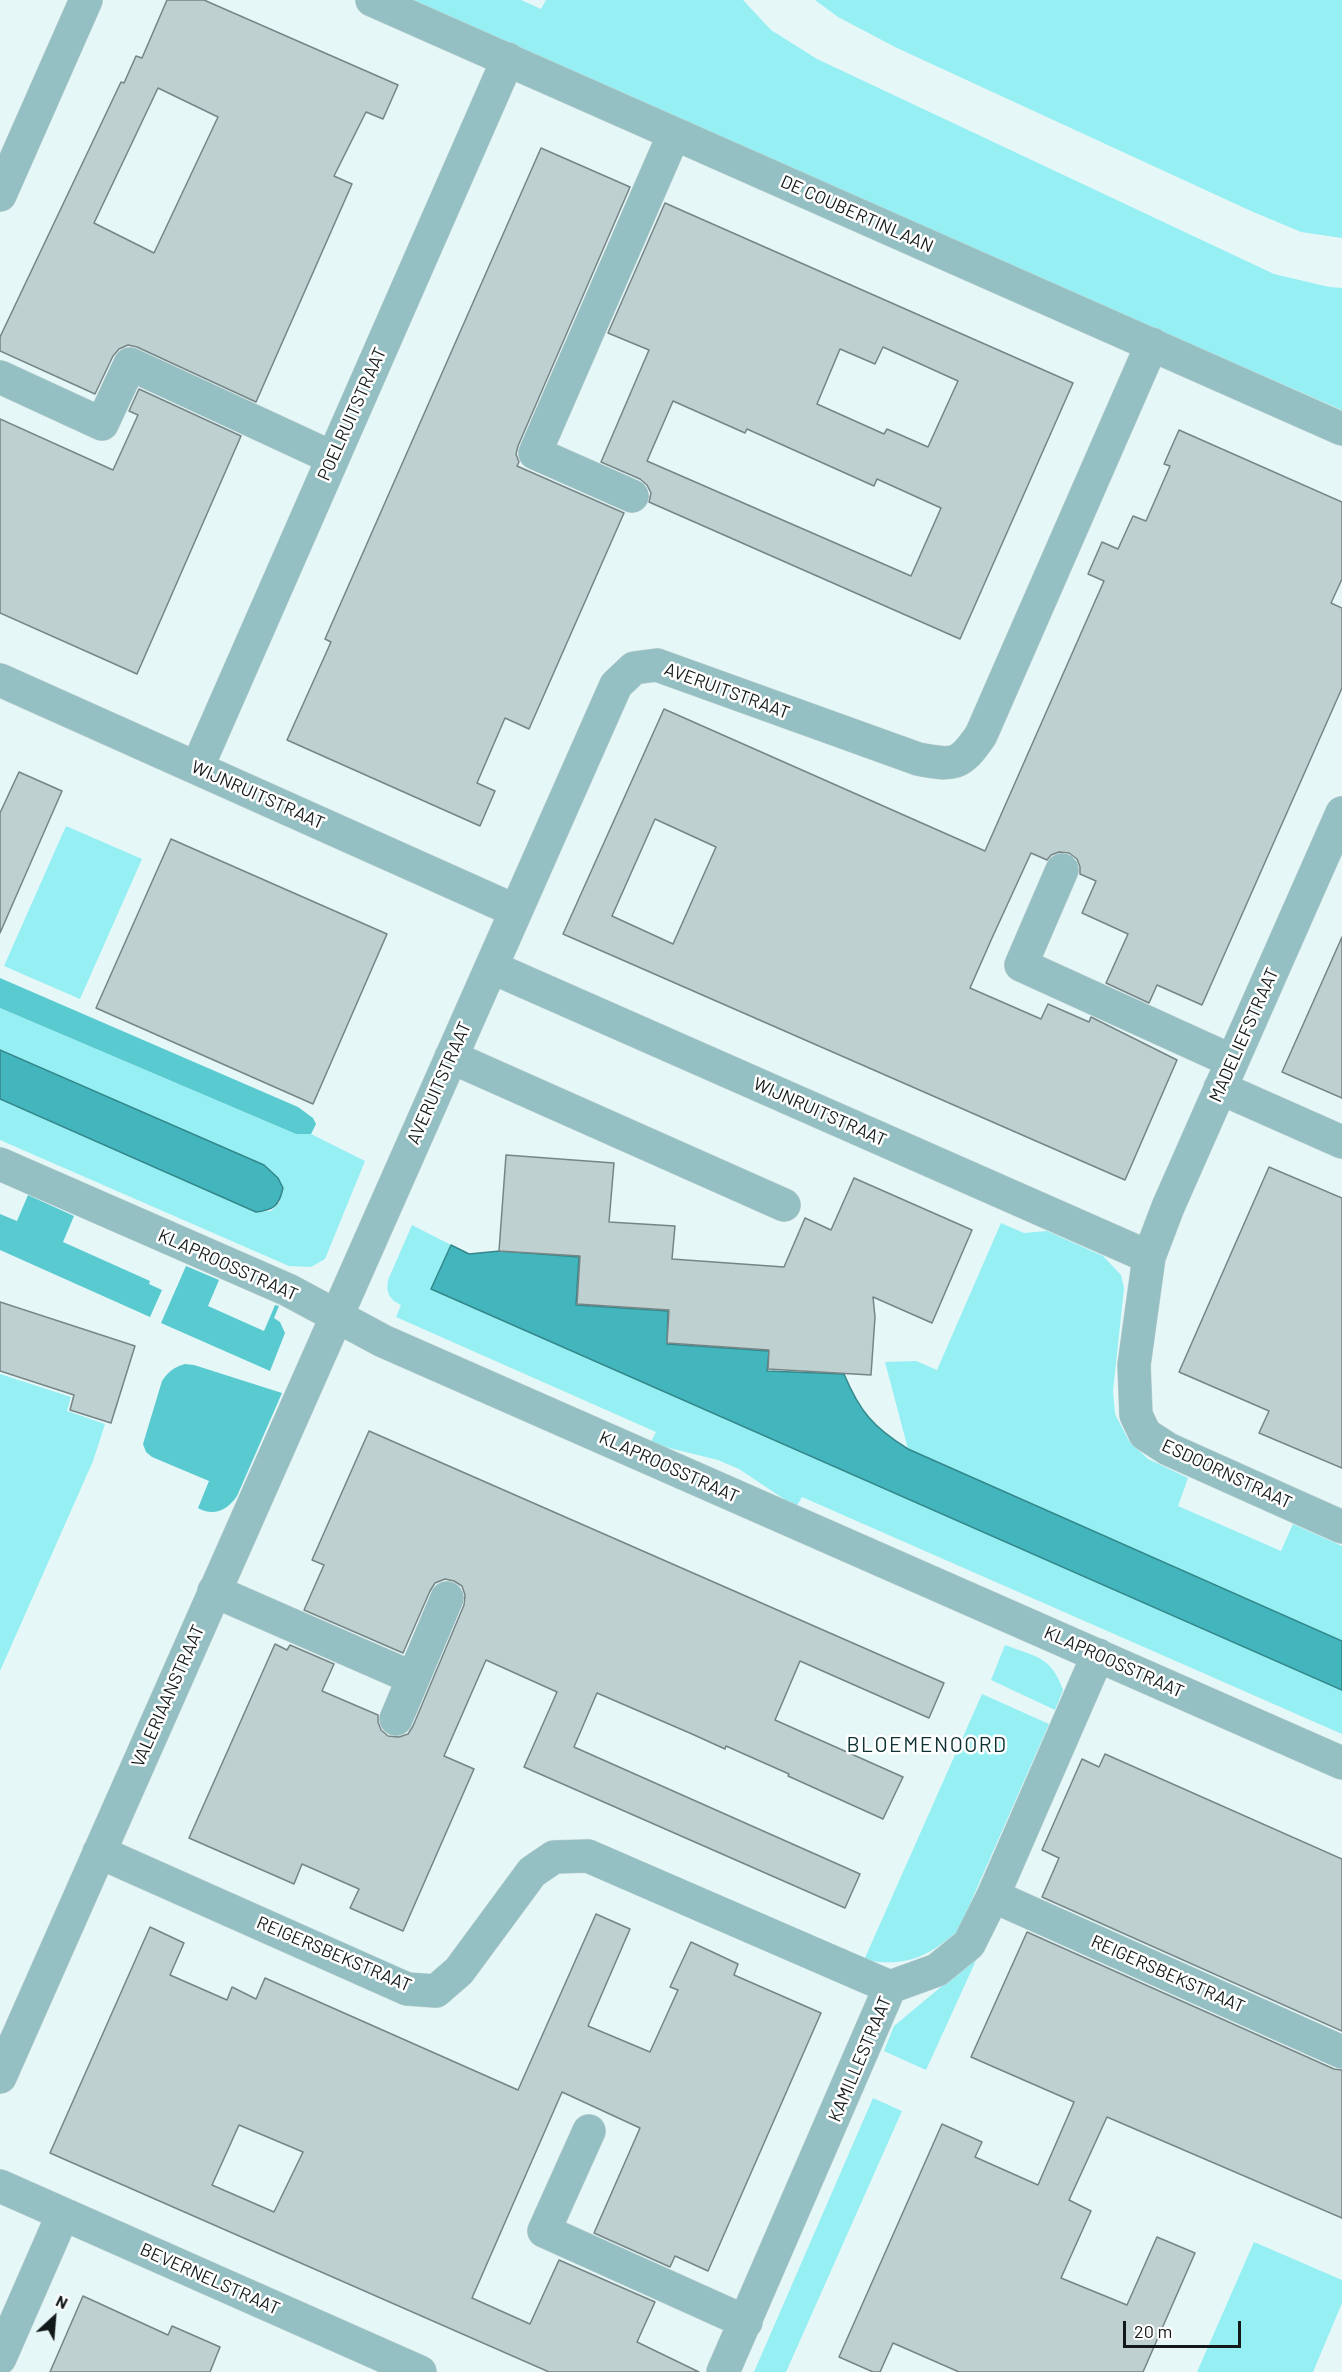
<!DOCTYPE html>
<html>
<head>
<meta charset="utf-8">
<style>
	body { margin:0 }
	#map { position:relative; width:1342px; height:2372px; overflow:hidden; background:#e6f7f8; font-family:Barlow,sans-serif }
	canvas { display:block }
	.north { position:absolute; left:24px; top:2288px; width:60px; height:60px; -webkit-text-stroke:4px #fff; paint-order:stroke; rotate:26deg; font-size:16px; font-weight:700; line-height:24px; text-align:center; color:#131919 }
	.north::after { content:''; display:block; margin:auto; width:21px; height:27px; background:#131919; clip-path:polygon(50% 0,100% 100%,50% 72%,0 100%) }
	.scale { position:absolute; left:1123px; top:2321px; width:118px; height:27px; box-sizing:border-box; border:3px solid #131919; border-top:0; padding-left:8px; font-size:18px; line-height:21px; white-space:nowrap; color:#131919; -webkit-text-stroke:4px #fff; paint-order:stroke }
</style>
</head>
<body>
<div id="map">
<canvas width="1342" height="2372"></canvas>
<div class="north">N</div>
<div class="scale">20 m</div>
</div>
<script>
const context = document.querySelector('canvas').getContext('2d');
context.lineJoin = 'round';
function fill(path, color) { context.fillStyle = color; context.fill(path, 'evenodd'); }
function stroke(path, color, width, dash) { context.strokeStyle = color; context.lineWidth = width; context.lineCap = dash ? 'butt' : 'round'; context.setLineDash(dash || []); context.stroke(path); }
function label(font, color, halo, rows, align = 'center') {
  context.font = font + ' Barlow,sans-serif'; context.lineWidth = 5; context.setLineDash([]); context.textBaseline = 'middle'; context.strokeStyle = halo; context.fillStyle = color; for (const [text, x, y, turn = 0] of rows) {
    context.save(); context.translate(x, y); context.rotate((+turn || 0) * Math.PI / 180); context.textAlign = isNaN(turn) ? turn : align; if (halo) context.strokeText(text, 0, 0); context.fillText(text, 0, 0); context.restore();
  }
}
fill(new Path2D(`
	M398,0H521L541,9L546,0H743L771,30L817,59L1274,274L1329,287L1342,288V410Z
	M815,0H1342V238L1301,232L1251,211L897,48L838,17Z
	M66,826L142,859L80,999L4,966Z
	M0,1008L296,1134H311L365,1161L325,1259L311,1267L289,1266L0,1140V1099L256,1212L271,1211L280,1202L278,1178L263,1165L0,1050Z
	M1001,1223L1024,1233L1047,1231L1103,1256L1121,1275L1124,1288L1113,1391L1115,1414L1129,1441L1148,1459L1188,1478L1178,1506L1281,1551L1293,1524L1342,1546V1641L908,1449L885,1362L916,1361L937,1370Z
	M412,1225L451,1245L432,1289L1342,1690V1734L802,1497L796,1507L739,1469L718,1460L657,1445L651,1442L656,1432L396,1317L401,1305C389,1299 386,1293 388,1280Z
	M0,1374L71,1397L67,1411L105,1424L93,1461L0,1671Z
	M1005,1645C1036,1657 1051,1656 1063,1690L1055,1710L991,1680Z
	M982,1694L1049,1724L958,1931C926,1958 906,1967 864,1960Z
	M978,1956L926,2070L884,2051L894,2026Z
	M873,2098L902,2111L786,2372H754Z
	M1254,2242L1342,2280V2303L1313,2372H1197Z`), '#95eff3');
fill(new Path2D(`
	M0,978L298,1107L313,1118L316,1124L311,1134H296L0,1008Z
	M28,1195L74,1216L63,1242L150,1281L149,1284L162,1290L150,1317L0,1250V1214L17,1221Z
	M186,1266L219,1280L208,1306L264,1331L275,1305L279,1306L274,1318L280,1322L285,1333L270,1371L161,1323Z
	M185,1364L194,1365L282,1393L237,1496C228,1510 213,1517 198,1508L209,1481L152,1457L146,1452L143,1444L162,1381C168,1372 174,1367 185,1364Z`), '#59cad0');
const water = new Path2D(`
	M0,1050L264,1165L278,1178L283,1188C279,1206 274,1210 256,1212L0,1099Z
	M451,1245L469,1254L500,1251L579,1257L576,1305L668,1311L667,1344L769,1351L767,1371L844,1374C860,1412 873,1427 908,1449L1342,1641V1690L431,1289Z`);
fill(water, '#42b6bc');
stroke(water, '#34878b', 1.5);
const building = new Path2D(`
	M167,0H204L398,85L383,119L366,112L334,176L352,184L256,402L137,347L128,345L119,349L113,356L95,394L0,351V337L121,82L124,83L136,56L142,58ZM158,88L218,117L154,253L94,223Z
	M541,148L630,187L518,446L516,454L519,462L517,466L624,513L529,729L505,718L477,783L495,791L480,826L287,740L331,642L325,639Z
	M665,203L1073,383L960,639L649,502L651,493L647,485L640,479L601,462L649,350L608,333ZM883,347L958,381L928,447L887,429L884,434L817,404L840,349L875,364ZM673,401L745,433L747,429L874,486L877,479L941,508L911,576L647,461Z
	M139,389L241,436L137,674L0,613V419L113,470L138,415L129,411Z
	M1179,430L1342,502V579L1331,603L1342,608V688L1202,1005L1157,985L1149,1003L1106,983L1128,934L1082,913L1096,881L1080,874V867L1077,859L1069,853L1059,852L1051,855L1047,860L1031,853L992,938L970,988L1041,1019L1048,1004L1089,1022L1091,1017L1177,1060L1125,1180L563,934L664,709L985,851L1104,581L1088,574L1102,542L1118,549L1133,516L1146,521L1170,466L1164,464ZM655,819L716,847L673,944L612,916Z
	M19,772L62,791L0,933V813Z
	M171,839L387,934L313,1104L96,1008Z
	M1342,937V1098L1282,1072Z
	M506,1155L614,1163L609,1222L675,1226L672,1259L784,1267L805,1218L831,1230L854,1178L972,1230L932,1323L873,1297L875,1317L871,1375L768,1369L769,1350L667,1343L669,1310L577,1304L580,1256L499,1251Z
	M1269,1167L1342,1198V1468L1259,1433L1269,1411L1179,1372Z
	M0,1302L135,1346L111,1423L70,1410L74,1395L0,1371Z
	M369,1431L944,1683L929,1718L800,1661L775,1720L903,1777L883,1819L788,1776L789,1774L726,1746L725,1749L692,1734L597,1693L574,1747L860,1874L845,1908L524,1767L557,1692L486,1660L444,1756L474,1769L403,1931L350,1908L359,1889L302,1864L294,1884L189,1838L275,1644L287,1650L290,1645L334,1664L322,1691L378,1715V1722L381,1730L388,1736L399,1737L408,1734L413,1726L464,1605L465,1595L462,1586L454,1581L445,1579L435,1583L430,1591L403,1653L304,1610L324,1565L312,1560Z
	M1105,1754L1342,1859V2031L1042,1897L1059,1858L1042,1850L1082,1759L1099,1767Z
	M596,1914L630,1929L588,2026L650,2052L678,1990L670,1987L691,1942L738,1964L734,1975L821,2013L708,2271L675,2256L670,2267L594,2233L640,2128L562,2092L472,2298L530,2324L559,2260L655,2302L637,2342L699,2372H549L50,2153L150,1927L184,1943L170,1975L227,2000L232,1987L256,1999L265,1978L518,2090ZM239,2125L303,2152L274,2212L212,2185Z
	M1027,1932L1334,2069L1342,2070V2218L1107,2117L1069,2200L1091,2211L1061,2278L1127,2305L1157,2237L1195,2253L1143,2372H959L893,2343L880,2372H873L839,2357L942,2124L982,2142L975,2157L1038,2185L1074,2102L971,2057Z
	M83,2296L168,2335L172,2326L220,2347L210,2372H50Z`);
fill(building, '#bfd0d1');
stroke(building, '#768586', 1.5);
const minor = new Path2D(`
	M372,0L1342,429
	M0,195L86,0
	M0,377L102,424L130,364L333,458
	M632,496L535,453L674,134
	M0,680L516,911
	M197,768L508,59
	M1342,813L1168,1207L1149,1257L1134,1365L1136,1415L1145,1434L1168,1449L1342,1527
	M1062,870L1021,965L1232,1061
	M491,967L1149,1257
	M451,1057L784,1205
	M1220,1088L1342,1142
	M0,1164L288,1290L383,1341L1342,1763
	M214,1591L413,1678
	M396,1719L447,1598
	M99,1852L407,1989L436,1991L459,1971L532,1872L554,1857L588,1856L890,1987
	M993,1896L1342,2052
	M0,2077L616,685L634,668L657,665L918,759C954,766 960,766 981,735L1152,344
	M589,2131L544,2231L746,2322
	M0,2186L420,2372
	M0,2358L63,2214
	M723,2372L890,1987L937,1970L969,1944L993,1896L1098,1655`);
stroke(minor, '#c4d3d4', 34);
stroke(minor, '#95c0c3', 33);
label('18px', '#131919', '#fff', [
	["DE COUBERTINLAAN",857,214,24],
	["POELRUITSTRAAT",352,414,-66],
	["AVERUITSTRAAT",727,691,20],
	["WIJNRUITSTRAAT",258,795,24],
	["MADELIEFSTRAAT",1244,1035,-66],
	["AVERUITSTRAAT",439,1083,-66],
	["WIJNRUITSTRAAT",820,1112,24],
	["KLAPROOSSTRAAT",228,1265,24],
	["KLAPROOSSTRAAT",669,1467,24],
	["ESDOORNSTRAAT",1227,1474,25],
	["KLAPROOSSTRAAT",1114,1662,24],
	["VALERIAANSTRAAT",168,1696,-66],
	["REIGERSBEKSTRAAT",334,1954,23],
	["REIGERSBEKSTRAAT",1168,1974,24],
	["KAMILLESTRAAT",860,2059,-67],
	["BEVERNELSTRAAT",210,2279,24]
]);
context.letterSpacing = '1.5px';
label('21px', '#0d3132', '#fff', [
	["BLOEMENOORD",927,1745]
]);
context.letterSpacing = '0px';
</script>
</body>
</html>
